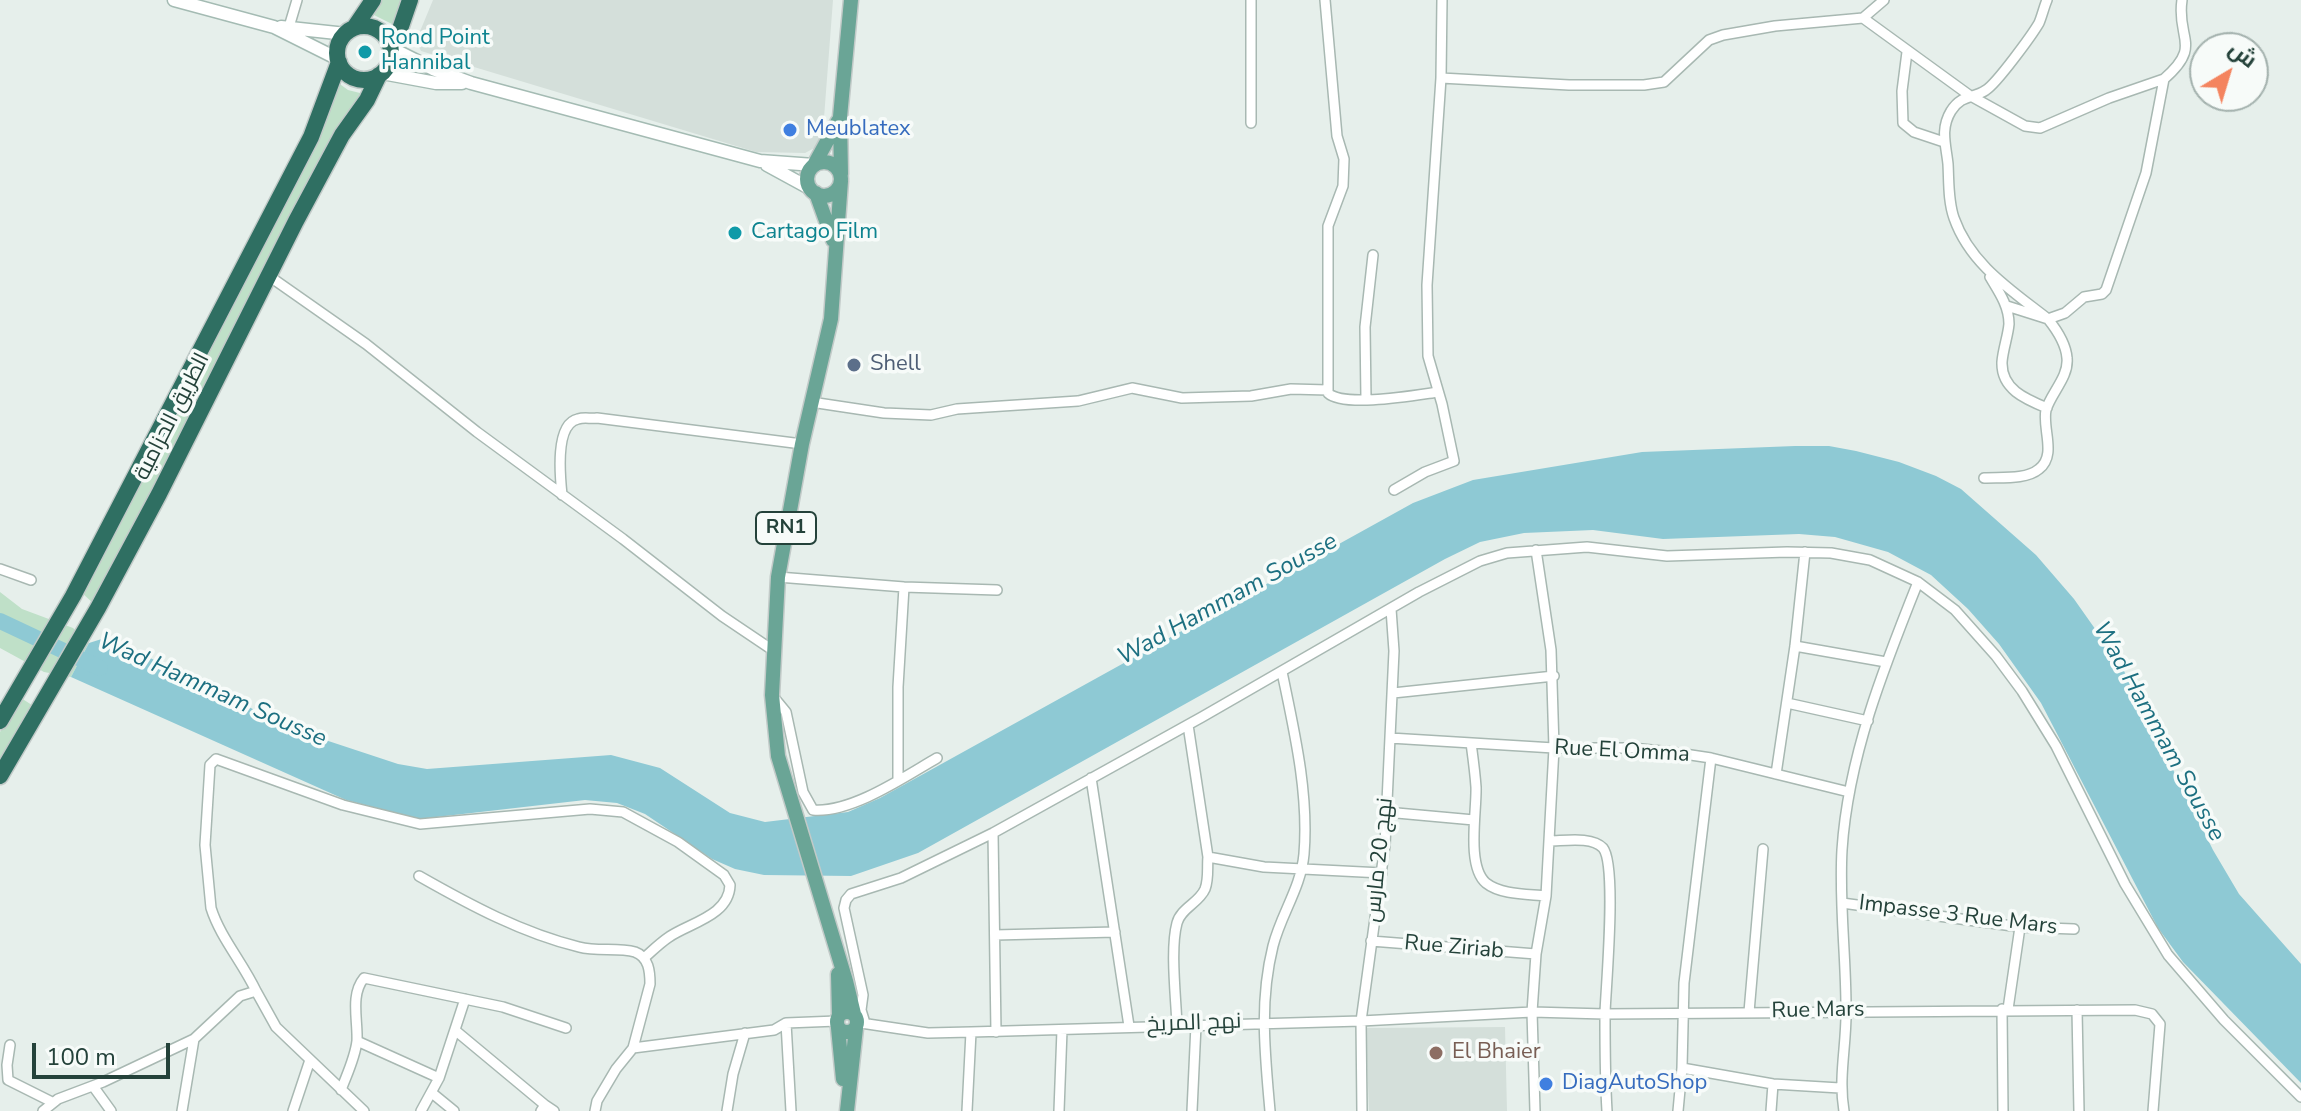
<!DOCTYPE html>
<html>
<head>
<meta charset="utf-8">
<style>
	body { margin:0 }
	#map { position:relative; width:2301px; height:1111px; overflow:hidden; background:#e6efeb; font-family:"Nunito Sans",Cairo,sans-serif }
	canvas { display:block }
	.north { position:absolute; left:2189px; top:32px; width:80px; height:80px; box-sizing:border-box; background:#f7fbf9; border:2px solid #a3b1ad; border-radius:50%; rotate:38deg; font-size:22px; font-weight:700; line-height:32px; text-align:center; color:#24423a }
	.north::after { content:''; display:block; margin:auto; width:28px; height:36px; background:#f4845f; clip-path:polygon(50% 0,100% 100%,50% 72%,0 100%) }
	.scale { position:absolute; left:32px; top:1043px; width:138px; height:36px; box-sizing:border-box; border:4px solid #24423a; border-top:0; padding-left:10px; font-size:24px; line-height:28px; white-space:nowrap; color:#24423a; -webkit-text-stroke:6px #f7fbf9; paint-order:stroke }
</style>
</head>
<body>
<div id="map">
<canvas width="2301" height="1111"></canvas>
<div class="north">ش</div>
<div class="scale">100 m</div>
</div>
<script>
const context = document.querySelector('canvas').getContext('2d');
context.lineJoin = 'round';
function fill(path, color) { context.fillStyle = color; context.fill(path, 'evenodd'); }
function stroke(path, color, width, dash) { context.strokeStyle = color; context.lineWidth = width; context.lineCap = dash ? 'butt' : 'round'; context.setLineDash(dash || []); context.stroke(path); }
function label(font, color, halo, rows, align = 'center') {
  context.font = font + ' "Nunito Sans",Cairo,sans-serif'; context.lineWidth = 7; context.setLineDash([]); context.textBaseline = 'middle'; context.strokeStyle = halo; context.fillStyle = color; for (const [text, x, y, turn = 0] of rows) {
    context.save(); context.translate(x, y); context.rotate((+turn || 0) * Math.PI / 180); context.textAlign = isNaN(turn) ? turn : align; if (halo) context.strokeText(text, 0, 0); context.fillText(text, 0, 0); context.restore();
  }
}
fill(new Path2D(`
	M433,0H833L822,144L805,153L756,152L421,51L416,41Z
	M1505,1027L1507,1111H1369L1366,1028Z`), '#d4dfda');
fill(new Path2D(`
	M380,0H405L396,26L370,13Z
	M337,82L348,90L364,94L258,287L94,604L81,592Z
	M0,592L22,609L73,628L89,643L71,677L44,672L0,648Z
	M21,698L35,707L0,765V732Z`), '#bfe0c8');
fill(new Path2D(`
	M1795,446H1829L1856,451L1899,462L1936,476L1961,489L2036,555L2074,599L2122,667L2213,850L2239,894L2301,964V1083L2183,962L2158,928L2041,703L1999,644L1968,609L1931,575L1888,552L1835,537L1799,534L1663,539L1593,530L1524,533L1480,542L1445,559L918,853L851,876L764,875L735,869L712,859L645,814L617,803L585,800L419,819L346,800L71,677L89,643L108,637L295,730L398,764L427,769L611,755L660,768L730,813L765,822L848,812L880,798L1413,503L1473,480L1642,452Z`), '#8ec9d4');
stroke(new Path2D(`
	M0,621L100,668`), '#8ec9d4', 16);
const street = new Path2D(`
	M1325,0L1337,136L1344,159L1343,186L1328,226V393C1344,408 1416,395 1438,392
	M1863,18L1969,95L2025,126L2040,128L2109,98L2164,79C2203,45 2176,39 2182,0
	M289,27L297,0
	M1907,52L1902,91L1903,123L1914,132L1944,142
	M1441,78L1442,0
	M1251,123V0
	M269,276L366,344L477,432L623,539L722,616L774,651
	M1990,277C1999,292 2009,306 2009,324C2008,336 2003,349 2002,362C2001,389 2025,399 2047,408
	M2007,306L2048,319L2065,313L2084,297L2102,294L2106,290L2146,173L2164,79
	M1366,399L1365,327L1373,255
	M811,402L884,413L931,415L957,409L1078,401L1132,388L1182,398L1251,396L1291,389L1328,390
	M1984,478C2001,477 2026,480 2039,469C2057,455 2042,429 2046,410C2051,393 2069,377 2067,358C2066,344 2056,329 2048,319C2011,290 1970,264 1954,218C1948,201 1949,182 1948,164C1946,145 1940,129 1951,111C1962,94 1973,99 1986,90C1997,83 2032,35 2039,23C2042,16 2044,7 2047,0
	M1394,490L1425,472L1454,461L1442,404L1428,356L1427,285L1441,78L1569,85H1644L1664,82L1709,40L1723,35L1775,26L1863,18L1884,0
	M562,495C560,476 555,424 578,419C584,417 591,419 597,418L802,444
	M0,569L31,580
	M778,577L904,587L997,590
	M1795,646L1886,662
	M1393,693L1554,676
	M772,695L786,712L803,792L813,810C852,813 904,777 937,758
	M1787,703L1868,721
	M1188,725L1208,857L1264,867L1382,873
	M1390,738L1554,748H1632L1671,752L1711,758L1849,792
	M1471,743C1473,758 1475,772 1476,787C1477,810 1466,866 1486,883C1501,895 1528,894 1546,896
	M1776,774L1795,646L1805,552
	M1091,778L1129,1026
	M898,780V687L904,587
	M1386,812L1474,820
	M993,833L996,1032
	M1549,841C1564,841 1592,836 1603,848C1617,865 1606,985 1605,1013C1605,1045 1605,1079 1607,1111
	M419,876C470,905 522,933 579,947C597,952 618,947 635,952C649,957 650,972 650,984L633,1048L616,1069L597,1101L595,1111
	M1842,903L2020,927L2074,929
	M995,935L1115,932
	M1371,941L1536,954
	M256,991C243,963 220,937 211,908L205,845L210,765L216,759L343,805L420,824L590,809L623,812L678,842L724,875L730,885C729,916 689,923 669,937C660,943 652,951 644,958
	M2002,1009L2003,1111
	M2008,1009L2020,927
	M2077,1010L2079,1111
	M1749,1012L1763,849
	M786,1023L791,1111
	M861,1023L928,1033L971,1032L1361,1021L1532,1012L1605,1014L2135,1010L2152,1014L2160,1024L2153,1111
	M865,1023L861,1010L863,995L844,908L846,900L851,894L901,878L993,833L1202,717L1419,592L1480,561L1507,553L1587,547L1667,556L1787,552L1831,553L1870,560L1918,582L1955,610L1996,656L2022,691L2056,746L2125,884L2168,955L2224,1020L2301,1097
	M1177,1026C1176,997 1170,949 1177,923C1181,908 1199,903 1205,889C1209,879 1207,867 1208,857
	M456,1031L545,1105
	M357,1041L439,1078
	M10,1045L7,1065L8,1080L52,1102
	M633,1048L774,1030L786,1023L837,1021
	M1682,1068L1773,1084L1840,1088
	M93,1086L111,1111
	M341,1090C347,1074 355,1058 357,1041C358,1020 350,995 364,978L503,1007L566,1028
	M432,1093L454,1111
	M43,1111L58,1099L103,1082L194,1039L240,996L256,991L276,1027L364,1111
	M182,1111L194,1039
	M293,1111L310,1060
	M421,1111L439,1078L465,999
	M541,1111L545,1105L554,1111
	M727,1111L733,1074L745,1033
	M967,1111L971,1032
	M1059,1111L1062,1030
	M1192,1111L1196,1025
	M1270,1111C1265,1054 1259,1002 1273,946C1281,914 1301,888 1304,854C1309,793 1294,730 1282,672
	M1362,1111L1361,1021L1385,845L1394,651L1391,609
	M1535,1111L1532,1012L1536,954L1546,896L1554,748L1551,650L1536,550
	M1678,1111L1682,1068L1684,983L1711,758
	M1771,1111L1773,1084
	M1844,1111C1838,1076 1847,1043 1846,1008C1846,955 1839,903 1842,850C1848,757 1884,667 1918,582`);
const secondary = new Path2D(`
	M174,0L274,27L338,59
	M281,27L346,34
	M391,48L433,69L471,83L760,161L814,165
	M382,73L436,83H462
	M767,165L811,189`);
const primary = new Path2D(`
	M807 179a17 17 0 1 1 34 0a17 17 0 1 1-34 0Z
	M814,165L838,121
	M841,174L840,117L851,0
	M841,181L831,319L802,444L778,577L772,695L778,756L846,981L854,1014
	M816,193L833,240
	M838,974L839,1015
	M837 1022a10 10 0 1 1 20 0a10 10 0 1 1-20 0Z
	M838,1028L843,1079
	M847,1111L856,1028`);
const highway = new Path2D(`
	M337 53a27 27 0 1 1 54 0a27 27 0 1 1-54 0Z
	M354,28L373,0
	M390,46L399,32L410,0
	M0,721L73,596L311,137L339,62
	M0,776L98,608L159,494L296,221L342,135L367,100L379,75`);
stroke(street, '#a8b8b2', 12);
stroke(secondary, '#a4bbb3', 15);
stroke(primary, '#c2cac8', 17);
stroke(highway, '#c2cac8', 19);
stroke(street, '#fff', 9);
stroke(secondary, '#fff', 12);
stroke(primary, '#6aa596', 14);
stroke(highway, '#2f6f62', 16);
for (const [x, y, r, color] of [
	[365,52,8,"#0f9aa8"],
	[790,130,8,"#3f7fe0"],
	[735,233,8,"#0f9aa8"],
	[854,365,8,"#5c6f8a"],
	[1436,1053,8,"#8d6e63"],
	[1546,1084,8,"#3f7fe0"]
]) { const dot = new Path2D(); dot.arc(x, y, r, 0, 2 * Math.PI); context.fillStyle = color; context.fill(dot); stroke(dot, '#f7fbf9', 3); }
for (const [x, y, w] of [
	[786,528,60]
]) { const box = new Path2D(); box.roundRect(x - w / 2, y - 16, w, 32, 6); context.fillStyle = '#f7fbf9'; context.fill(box); stroke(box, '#24423a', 2); }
label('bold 20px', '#24423a', null, [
	["RN1",786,528]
]);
label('22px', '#0d838f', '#f7fbf9', [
	["Rond Point",381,39],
	["Hannibal",381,64],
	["Cartago Film",751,233]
], 'left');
label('22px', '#366cbe', '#f7fbf9', [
	["Meublatex",806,130],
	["DiagAutoShop",1562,1084]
], 'left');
label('22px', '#4e5e75', '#f7fbf9', [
	["Shell",870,365]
], 'left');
label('22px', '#24423a', '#f7fbf9', [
	["الطريق الحزامية",173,417,-63],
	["Rue El Omma",1622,752,3],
	["نهج 20 مارس",1380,860,-84],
	["Impasse 3 Rue Mars",1958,916,7],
	["Rue Ziriab",1454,948,5],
	["Rue Mars",1818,1011,-1],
	["نهج المريخ",1194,1024,-2]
]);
label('22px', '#785e54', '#f7fbf9', [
	["El Bhaier",1452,1053]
], 'left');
label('italic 24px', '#1c6f80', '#f7fbf9', [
	["Wad Hammam Sousse",1228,600,-29],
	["Wad Hammam Sousse",212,691,24],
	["Wad Hammam Sousse",2158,732,61]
]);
</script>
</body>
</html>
